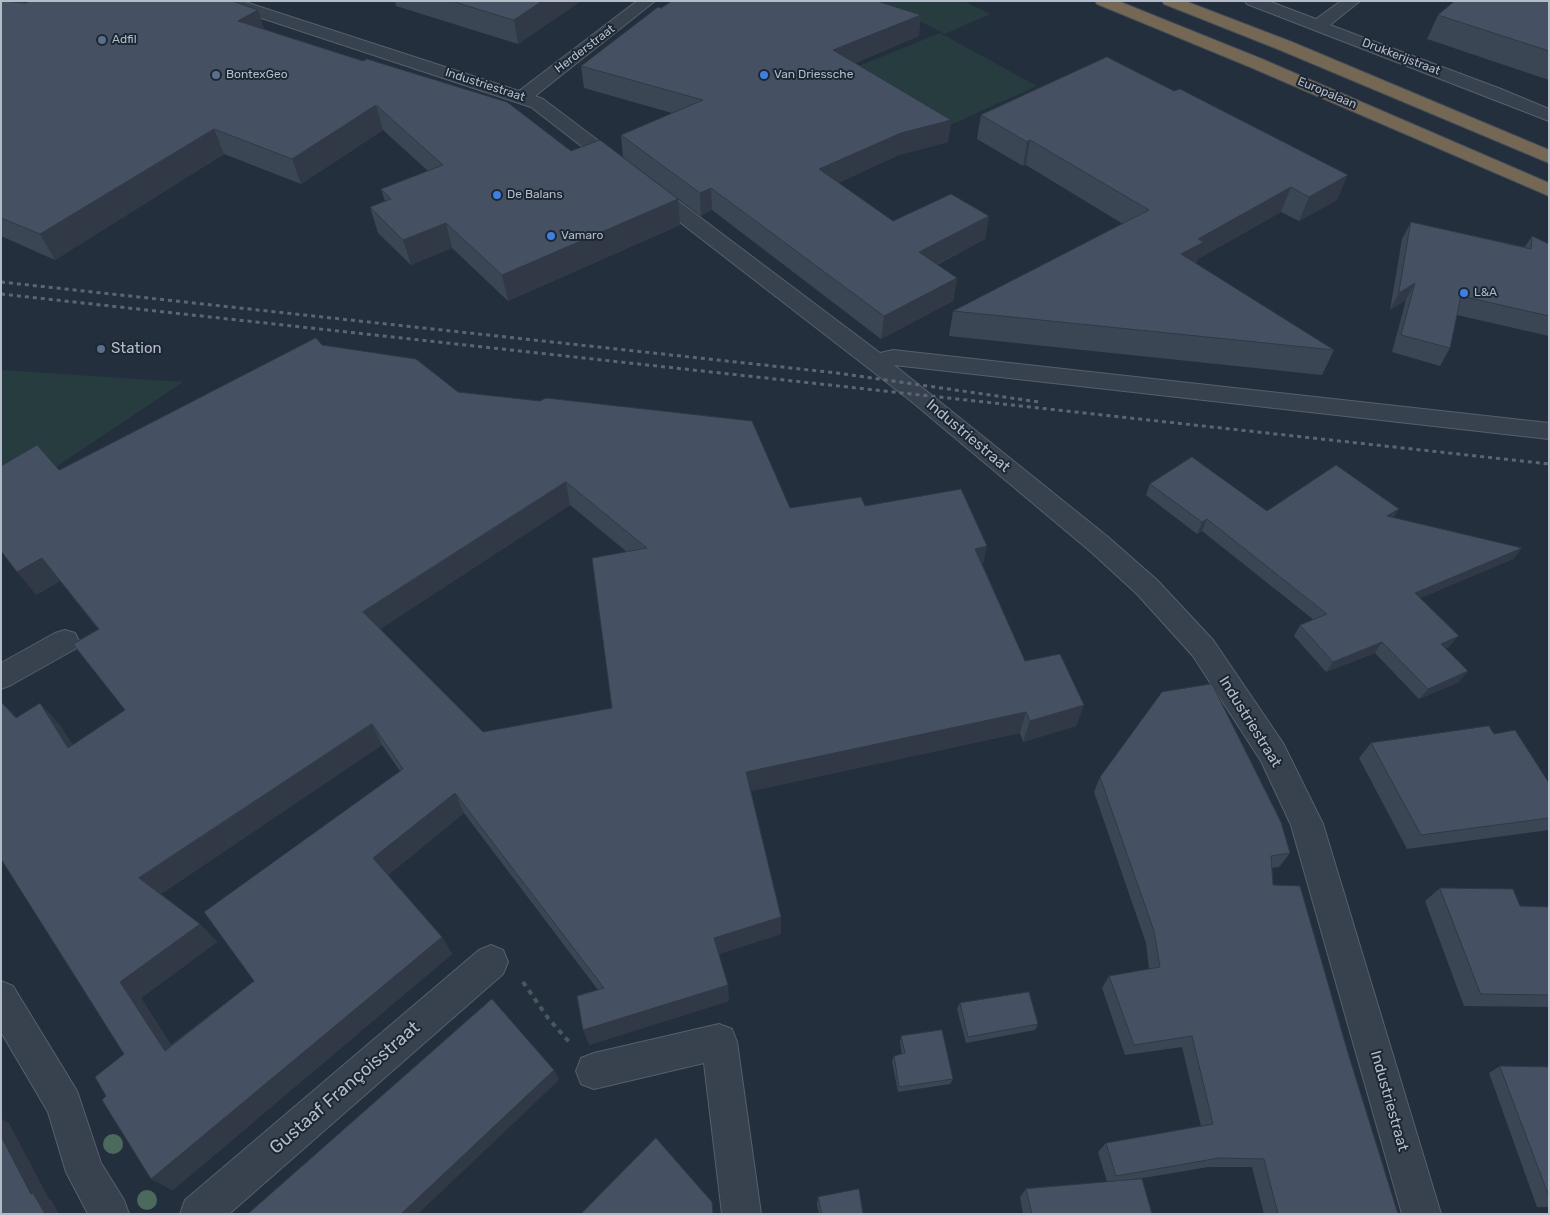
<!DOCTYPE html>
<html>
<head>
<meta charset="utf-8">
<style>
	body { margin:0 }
	#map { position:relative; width:1550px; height:1215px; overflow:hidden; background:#242f3e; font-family:Rubik,sans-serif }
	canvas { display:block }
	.frame { position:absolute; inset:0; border:2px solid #b4bcc9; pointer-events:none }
</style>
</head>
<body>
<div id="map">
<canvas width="1550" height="1215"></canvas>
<div class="frame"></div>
</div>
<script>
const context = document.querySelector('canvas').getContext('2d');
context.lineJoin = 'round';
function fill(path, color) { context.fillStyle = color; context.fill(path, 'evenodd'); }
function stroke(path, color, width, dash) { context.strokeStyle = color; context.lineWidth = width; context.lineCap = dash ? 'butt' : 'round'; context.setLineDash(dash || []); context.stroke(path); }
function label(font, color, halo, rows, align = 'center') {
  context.font = font + ' Rubik,sans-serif'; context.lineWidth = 4; context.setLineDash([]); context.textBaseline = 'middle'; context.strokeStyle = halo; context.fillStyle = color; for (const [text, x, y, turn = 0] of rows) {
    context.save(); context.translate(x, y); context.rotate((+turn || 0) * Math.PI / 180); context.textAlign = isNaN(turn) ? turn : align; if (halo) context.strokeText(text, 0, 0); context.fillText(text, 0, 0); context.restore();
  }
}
fill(new Path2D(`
	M880,1H963L990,14L945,34Z
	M940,33L1037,86L946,127L849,70Z
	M1,370L183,382L53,469L1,500Z`), '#263c3f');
const minor = new Path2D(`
	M217,1H242L519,91L637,1H655L535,96L543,99L880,353L893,350L1549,423V439L894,365L1108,537L1157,580L1213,640L1283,743L1323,824L1441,1214H1402L1291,825L1261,761L1193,656L1137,594L1090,551L911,401L531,107L219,4Z
	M1245,1H1268L1316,19L1341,1H1360L1330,25L1501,89L1549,109V121L1247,4Z
	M65,630L75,633L79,641L75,649L11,685L1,689V663L55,633Z
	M491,945L503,950L508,962L503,974L229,1214H180L185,1200L479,950Z
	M1,981L13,986L77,1091L101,1163L124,1200L129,1214H88L66,1172L48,1112L1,1032Z
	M719,1024L732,1029L737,1042L761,1214H722L704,1063L594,1089L581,1084L576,1071L581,1058L594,1053Z`);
const highway = new Path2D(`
	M1095,1H1118L1262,59L1549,183V196L1250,67L1097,4Z
	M1162,1H1185L1292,42L1549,150V163L1280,50L1164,4Z`);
stroke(minor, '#565f6c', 2);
stroke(highway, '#434c59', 2);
stroke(new Path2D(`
	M523,982L548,1018L570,1043`), '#44595c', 4, [5, 5]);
fill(minor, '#38414e');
fill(highway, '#746855');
stroke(new Path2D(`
	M1,282L837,373L1039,402
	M1,294L1549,464`), '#5a6575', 3, [4, 4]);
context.fillStyle = '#4b6a5d';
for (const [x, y] of [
	[113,1144],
	[147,1200]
]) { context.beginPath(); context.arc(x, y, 10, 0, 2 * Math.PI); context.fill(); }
fill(new Path2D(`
	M1,1L264,29L571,151L678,199L680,225L508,301L452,248L411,265L378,233L370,207L385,201L381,189L428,171L383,130L301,184L224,154L55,260L1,236Z
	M395,1H581L518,44L396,6Z
	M1549,1V80L1427,39L1438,15Z
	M919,36L855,63L951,120L948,142L899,155L838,183L893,221L989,216L985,239L937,265L957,278L953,301L881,339L712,210L701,216L623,157L621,135L672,113L584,88L581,66Z
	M1107,57L1337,200L1299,221L1281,212L1198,259L1196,264L1334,350L1322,375L949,336L953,311L1123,224L1026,165L1023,166L977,139L981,115Z
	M1411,222L1525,247L1532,236L1549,244V336L1457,315L1450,348L1440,366L1392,352L1406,300L1390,310L1402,239Z
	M322,345L790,508L865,506L983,566L1025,661L1084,705L1076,726L1023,742L1020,733L751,791L781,917V934L719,954L729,1001L589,1045L598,990L464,813L388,875L442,937L452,954L173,1190L151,1179L106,1096L124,1054L17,717L59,724L73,745L125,710L98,629L60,581L36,595L59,470ZM570,505L627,552L612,708L483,732L380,629ZM382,745L400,771L254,981L171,1045L141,998L217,942L200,924L161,894Z
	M1150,484L1267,511L1393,518L1522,548L1513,559L1420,598L1450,646L1445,649L1459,682L1419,699L1375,653L1326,672L1294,636L1300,625L1314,620L1202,531L1197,534L1146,495Z
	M1494,734L1549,783V830L1407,849L1359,758L1371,743Z
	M1100,777L1290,853L1279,867L1272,868L1273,885L1348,1053L1398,1214H1264L1252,1167H1208L1126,1181L1152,1214H1023L1020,1197L1026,1189L1107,1182L1098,1152L1106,1143L1201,1126L1182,1047L1125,1055L1102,988L1109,976L1149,969L1146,943L1094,792Z
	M1440,888L1520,906L1549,907V1007L1464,1006L1425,901Z
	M960,1003L1038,1024L1035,1030L966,1043L957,1009Z
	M901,1036L953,1079L950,1084L898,1092L892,1061L894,1056L902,1054L900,1042Z
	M1500,1066L1549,1067V1207H1537L1489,1073Z
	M818,1197L863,1214H819L817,1205Z`), '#3b4654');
fill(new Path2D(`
	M542,1H581L518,44L514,20Z
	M258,10L266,34L238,21Z
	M921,15L919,36L832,72L833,50Z
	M376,105L383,130L301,184L292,159Z
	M951,120L948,142L899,155L818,192L819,169L901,133Z
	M214,129L224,154L55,260L40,234Z
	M1030,140L1026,165L1023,166L1027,142Z
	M1348,175L1337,200L1299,221L1309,197Z
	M1291,187L1281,212L1198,259L1195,267L1181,254L1198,239Z
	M711,188L712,210L701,216L700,193Z
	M678,199L680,225L508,301L502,275Z
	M989,216L985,239L916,275L919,252Z
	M446,223L452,248L411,265L403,240Z
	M957,278L953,301L881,339L884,316Z
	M1415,283L1406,300L1390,310L1399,293Z
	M566,482L570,505L373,634L363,612Z
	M1399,509L1392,520L1387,516Z
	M1207,519L1202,531L1197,534L1202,522Z
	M987,546L982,569L975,549Z
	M1522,548L1513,559L1407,604L1415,593Z
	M42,558L60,581L36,595L17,572Z
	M1459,636L1450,646L1432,655L1441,644Z
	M1382,642L1375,653L1326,672L1333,662Z
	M1468,671L1459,682L1419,699L1428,689Z
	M1,701L9,709L36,739L16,718L1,702Z
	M40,703L59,724L88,768L68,748Z
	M1084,705L1076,726L1023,742L1030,721Z
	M1026,712L1020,733L747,792L746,772Z
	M372,724L382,745L158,896L139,878Z
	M455,793L464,813L385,877L373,858Z
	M781,917V934L716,955L714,938Z
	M200,924L217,942L141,998L184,1065L165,1051L120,982Z
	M442,937L452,954L173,1190L151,1179Z
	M728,985L729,1001L589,1045L583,1030Z
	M554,1070L559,1080L418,1214H401Z
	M1,1119L9,1123L49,1199L52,1201L59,1214H45L31,1194L1,1136Z`), '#303945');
const building = new Path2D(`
	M1,1L26,3L29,1H232L258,10L238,21L363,61L367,59L507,102L571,151L600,140L678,199L502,275L446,223L403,240L370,207L391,199L381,189L443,165L376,105L292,159L214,129L40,234L1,218Z
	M452,1H542L514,20Z
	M672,1H877L921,15L833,50L951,120L901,133L819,169L893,221L951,194L989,216L919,252L957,278L884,316L711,188L700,193L621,135L703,100L581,66L658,7L661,8Z
	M1455,1H1549V51L1438,15Z
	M1107,57L1174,91L1180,89L1348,175L1309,197L1291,187L1198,239L1204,242L1181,254L1334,350L953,311L1149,210L1030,140L1027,142L981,115Z
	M1411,222L1531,249L1532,236L1549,244V316L1461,296L1450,348L1401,335L1415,283L1399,293Z
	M316,338L322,345L416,359L458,392L540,401L546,398L752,421L790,508L861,497L865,506L961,489L987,546L975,549L1025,661L1060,654L1084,705L1030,721L1026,712L746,772L781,917L714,938L728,985L583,1030L577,996L604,988L455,793L373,858L442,937L151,1179L102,1100L106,1096L95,1077L124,1054L1,859V702L16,718L40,703L68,748L125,710L73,644L99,629L42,558L17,572L1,551V466L37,445L59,470ZM566,482L647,548L592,558L612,708L483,732L363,612ZM372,724L403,769L204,912L254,981L165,1051L120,982L200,924L139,878Z
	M1192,457L1267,511L1336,465L1399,509L1387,516L1522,548L1415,593L1459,636L1441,644L1468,671L1428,689L1382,642L1333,662L1300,625L1327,614L1207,519L1202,522L1150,484Z
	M1212,684L1281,822L1290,853L1271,856L1273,885L1300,886L1348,1053L1398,1214H1278L1264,1159L1219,1158L1116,1176L1106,1143L1213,1124L1192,1036L1134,1045L1109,976L1160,967L1154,931L1100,777L1162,692Z
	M1489,726L1494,734L1515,730L1549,783V818L1421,835L1371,743Z
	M1440,888L1513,889L1520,906L1549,907V995L1481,994Z
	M1029,992L1038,1024L968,1037L960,1003Z
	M492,999L554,1070L401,1214H248Z
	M942,1030L953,1079L899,1087L894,1056L905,1053L901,1036Z
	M1500,1066L1549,1067V1196Z
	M1,1136L31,1194L33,1193L45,1214H1Z
	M656,1138L712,1202L713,1214H581Z
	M1142,1179L1152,1214H1032L1026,1189Z
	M859,1189L863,1214H822L818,1197Z`);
fill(building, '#455162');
stroke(building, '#303945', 1);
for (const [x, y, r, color] of [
	[102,40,5,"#5c6f8a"],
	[216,75,5,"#5c6f8a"],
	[764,75,5,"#3f7fe0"],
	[497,195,5,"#3f7fe0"],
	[551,236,5,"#3f7fe0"],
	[1464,293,5,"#3f7fe0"],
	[101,349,5,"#5c6f8a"]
]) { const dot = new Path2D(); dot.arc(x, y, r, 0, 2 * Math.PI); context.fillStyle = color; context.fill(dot); stroke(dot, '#1d2633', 2); }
label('12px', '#b4bcc9', '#1d2633', [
	["Adfil",112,40],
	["BontexGeo",226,75],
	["Van Driessche",774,75],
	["De Balans",507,195],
	["Vamaro",561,236],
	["L&A",1474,293]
], 'left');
label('12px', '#b4bcc9', '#1d2633', [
	["Herderstraat",585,49,-37],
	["Drukkerijstraat",1401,57,21],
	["Industriestraat",485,85,18],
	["Europalaan",1327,93,23]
]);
label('15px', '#b4bcc9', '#1d2633', [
	["Station",111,349]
], 'left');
label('15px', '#b4bcc9', '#1d2633', [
	["Industriestraat",968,436,40],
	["Industriestraat",1250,722,58],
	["Industriestraat",1389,1101,74]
]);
label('18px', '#b4bcc9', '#1d2633', [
	["Gustaaf Françoisstraat",345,1088,-41]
]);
</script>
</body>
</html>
